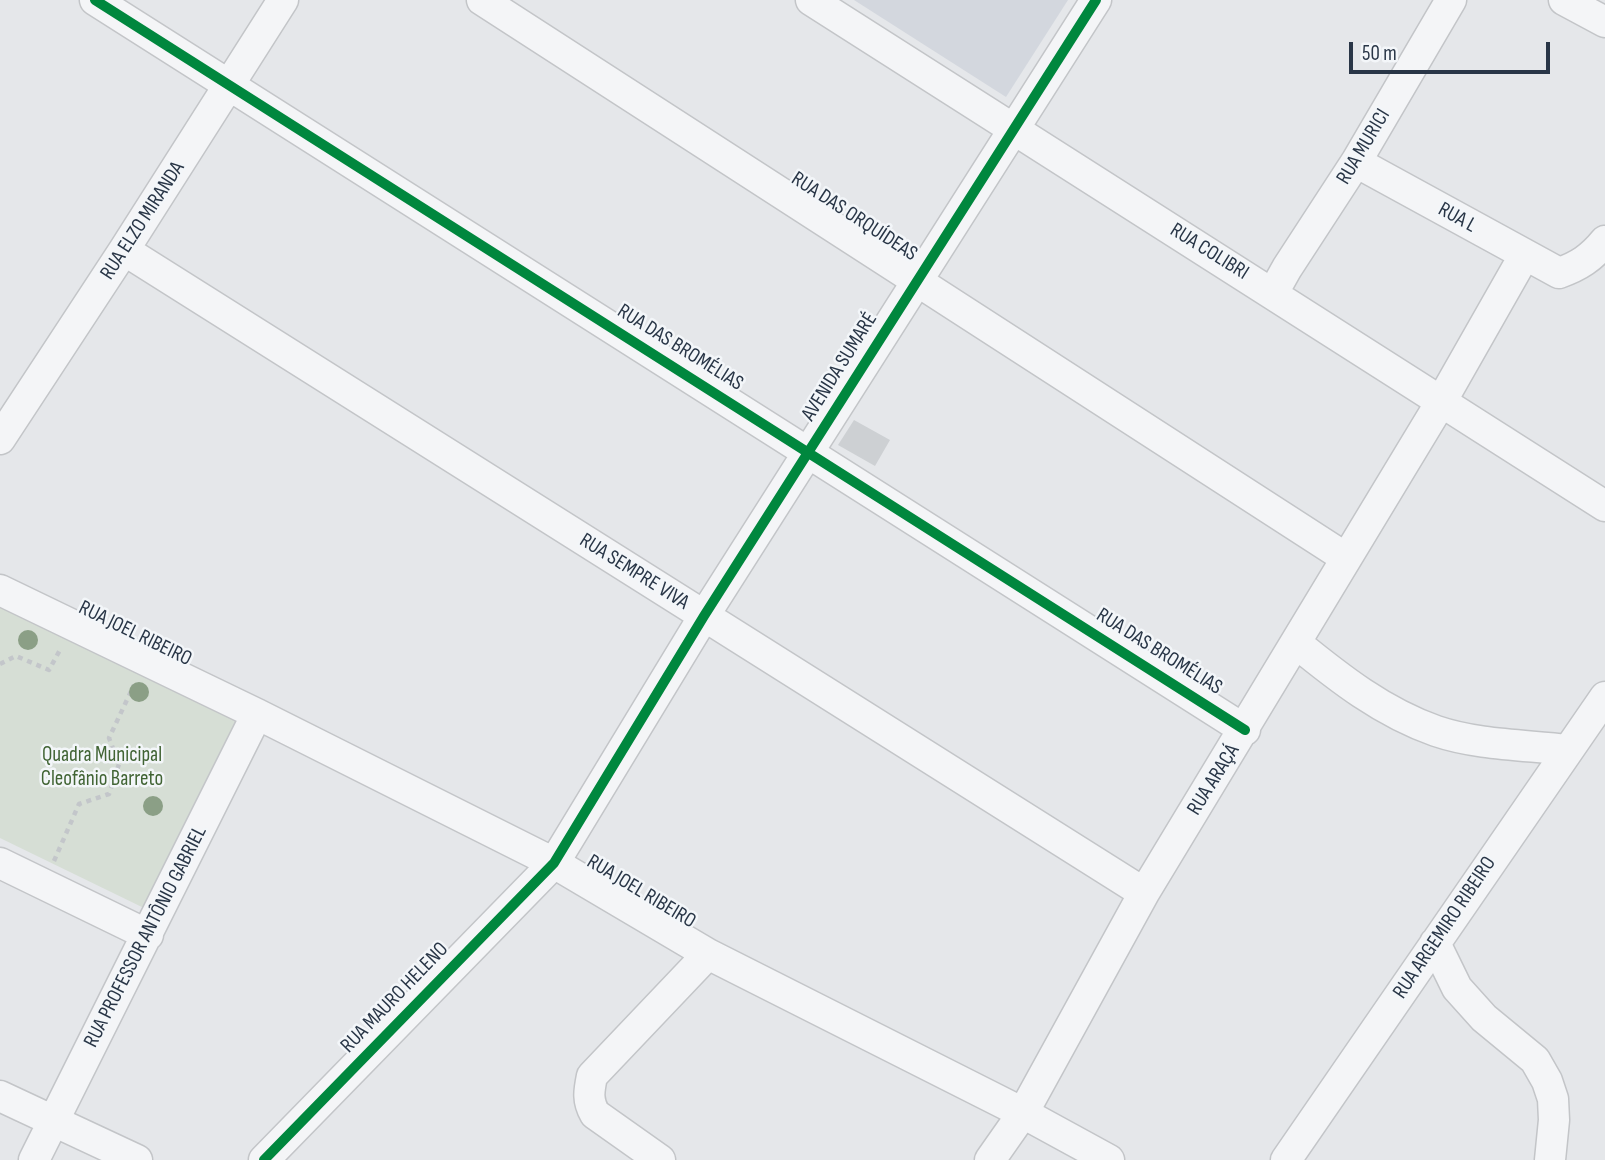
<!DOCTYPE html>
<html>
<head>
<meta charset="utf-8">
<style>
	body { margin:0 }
	#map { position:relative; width:1605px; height:1160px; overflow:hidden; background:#e5e7ea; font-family:"Sofia Sans Condensed",sans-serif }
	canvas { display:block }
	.scale { position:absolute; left:1349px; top:42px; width:201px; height:32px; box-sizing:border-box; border:4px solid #293647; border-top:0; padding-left:9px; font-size:21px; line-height:24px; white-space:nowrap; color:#293647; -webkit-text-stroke:5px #f3f6f9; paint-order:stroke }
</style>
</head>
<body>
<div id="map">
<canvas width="1605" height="1160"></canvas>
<div class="scale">50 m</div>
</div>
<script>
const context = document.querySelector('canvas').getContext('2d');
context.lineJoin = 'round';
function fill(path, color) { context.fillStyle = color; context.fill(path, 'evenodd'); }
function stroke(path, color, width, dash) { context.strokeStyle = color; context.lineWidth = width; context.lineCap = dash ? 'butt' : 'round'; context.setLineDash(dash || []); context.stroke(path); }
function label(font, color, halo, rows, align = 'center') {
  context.font = font + ' "Sofia Sans Condensed",sans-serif'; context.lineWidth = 5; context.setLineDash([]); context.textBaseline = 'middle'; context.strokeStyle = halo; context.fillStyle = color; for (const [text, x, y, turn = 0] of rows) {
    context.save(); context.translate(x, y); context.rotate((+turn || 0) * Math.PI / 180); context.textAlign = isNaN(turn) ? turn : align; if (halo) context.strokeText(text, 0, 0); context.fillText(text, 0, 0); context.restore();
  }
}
fill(new Path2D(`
	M854,0H1068L1006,97Z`), '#d3d7de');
fill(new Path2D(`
	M0,606L239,721L146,909L0,838Z`), '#d6ded5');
fill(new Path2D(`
	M854,420L890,440L875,466L838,445Z`), '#cdd0d3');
const minor = new Path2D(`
	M95,0L1245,730
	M482,0L1346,558
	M811,0L1605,506
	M1564,0L1605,22
	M1356,162L1559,273C1579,266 1591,258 1605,241
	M124,250L1144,893
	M1273,293L1287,268L1356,162L1451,0
	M0,439L124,250L283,0
	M0,590L257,714L554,863L708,954L1023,1113L1109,1160
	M1296,643C1339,678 1382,712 1436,731C1477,745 1525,745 1568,750
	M0,863L148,935
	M1435,943L1457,988L1484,1018L1535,1060L1547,1081L1553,1099L1554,1120L1550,1160
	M0,1096L137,1160
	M34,1160L257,714
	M264,1160L554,863L704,616L1096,0
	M660,1160L595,1114C587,1100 589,1091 592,1076L708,954
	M990,1160L1023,1113L1144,893L1441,402L1524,256
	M1286,1160L1605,697`);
stroke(minor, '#c3c5c8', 33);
stroke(new Path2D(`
	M0,664L16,656L49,670L61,648
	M54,861L79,804L109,794L119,764L109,738L134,685`), '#c3c6ca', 4.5, [5, 5]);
stroke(minor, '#f4f5f7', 30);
stroke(new Path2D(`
	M95,0L1245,730
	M264,1160L554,863L704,616L1096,0`), '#00873e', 10);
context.fillStyle = '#8b9f86';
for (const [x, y] of [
	[28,640],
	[139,692],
	[153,806]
]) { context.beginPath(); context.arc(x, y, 10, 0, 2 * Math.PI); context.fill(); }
label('21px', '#293647', '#f3f6f9', [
	["RUA MURICI",1364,147,-59],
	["RUA DAS ORQUÍDEAS",854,217,33],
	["RUA L",1457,218,29],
	["RUA ELZO MIRANDA",143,221,-57],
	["RUA COLIBRI",1209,252,32],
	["RUA DAS BROMÉLIAS",680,348,32],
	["AVENIDA SUMARÉ",840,367,-58],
	["RUA SEMPRE VIVA",634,572,32],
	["RUA JOEL RIBEIRO",135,634,26],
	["RUA DAS BROMÉLIAS",1159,652,32],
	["RUA ARAÇÁ",1214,780,-58],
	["RUA JOEL RIBEIRO",641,892,31],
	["RUA ARGEMIRO RIBEIRO",1445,928,-56],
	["RUA PROFESSOR ANTÔNIO GABRIEL",146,937,-63],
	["RUA MAURO HELENO",395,998,-46]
]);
label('21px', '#416434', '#f3f6f9', [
	["Quadra Municipal",102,756],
	["Cleofânio Barreto",102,780]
]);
</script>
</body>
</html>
